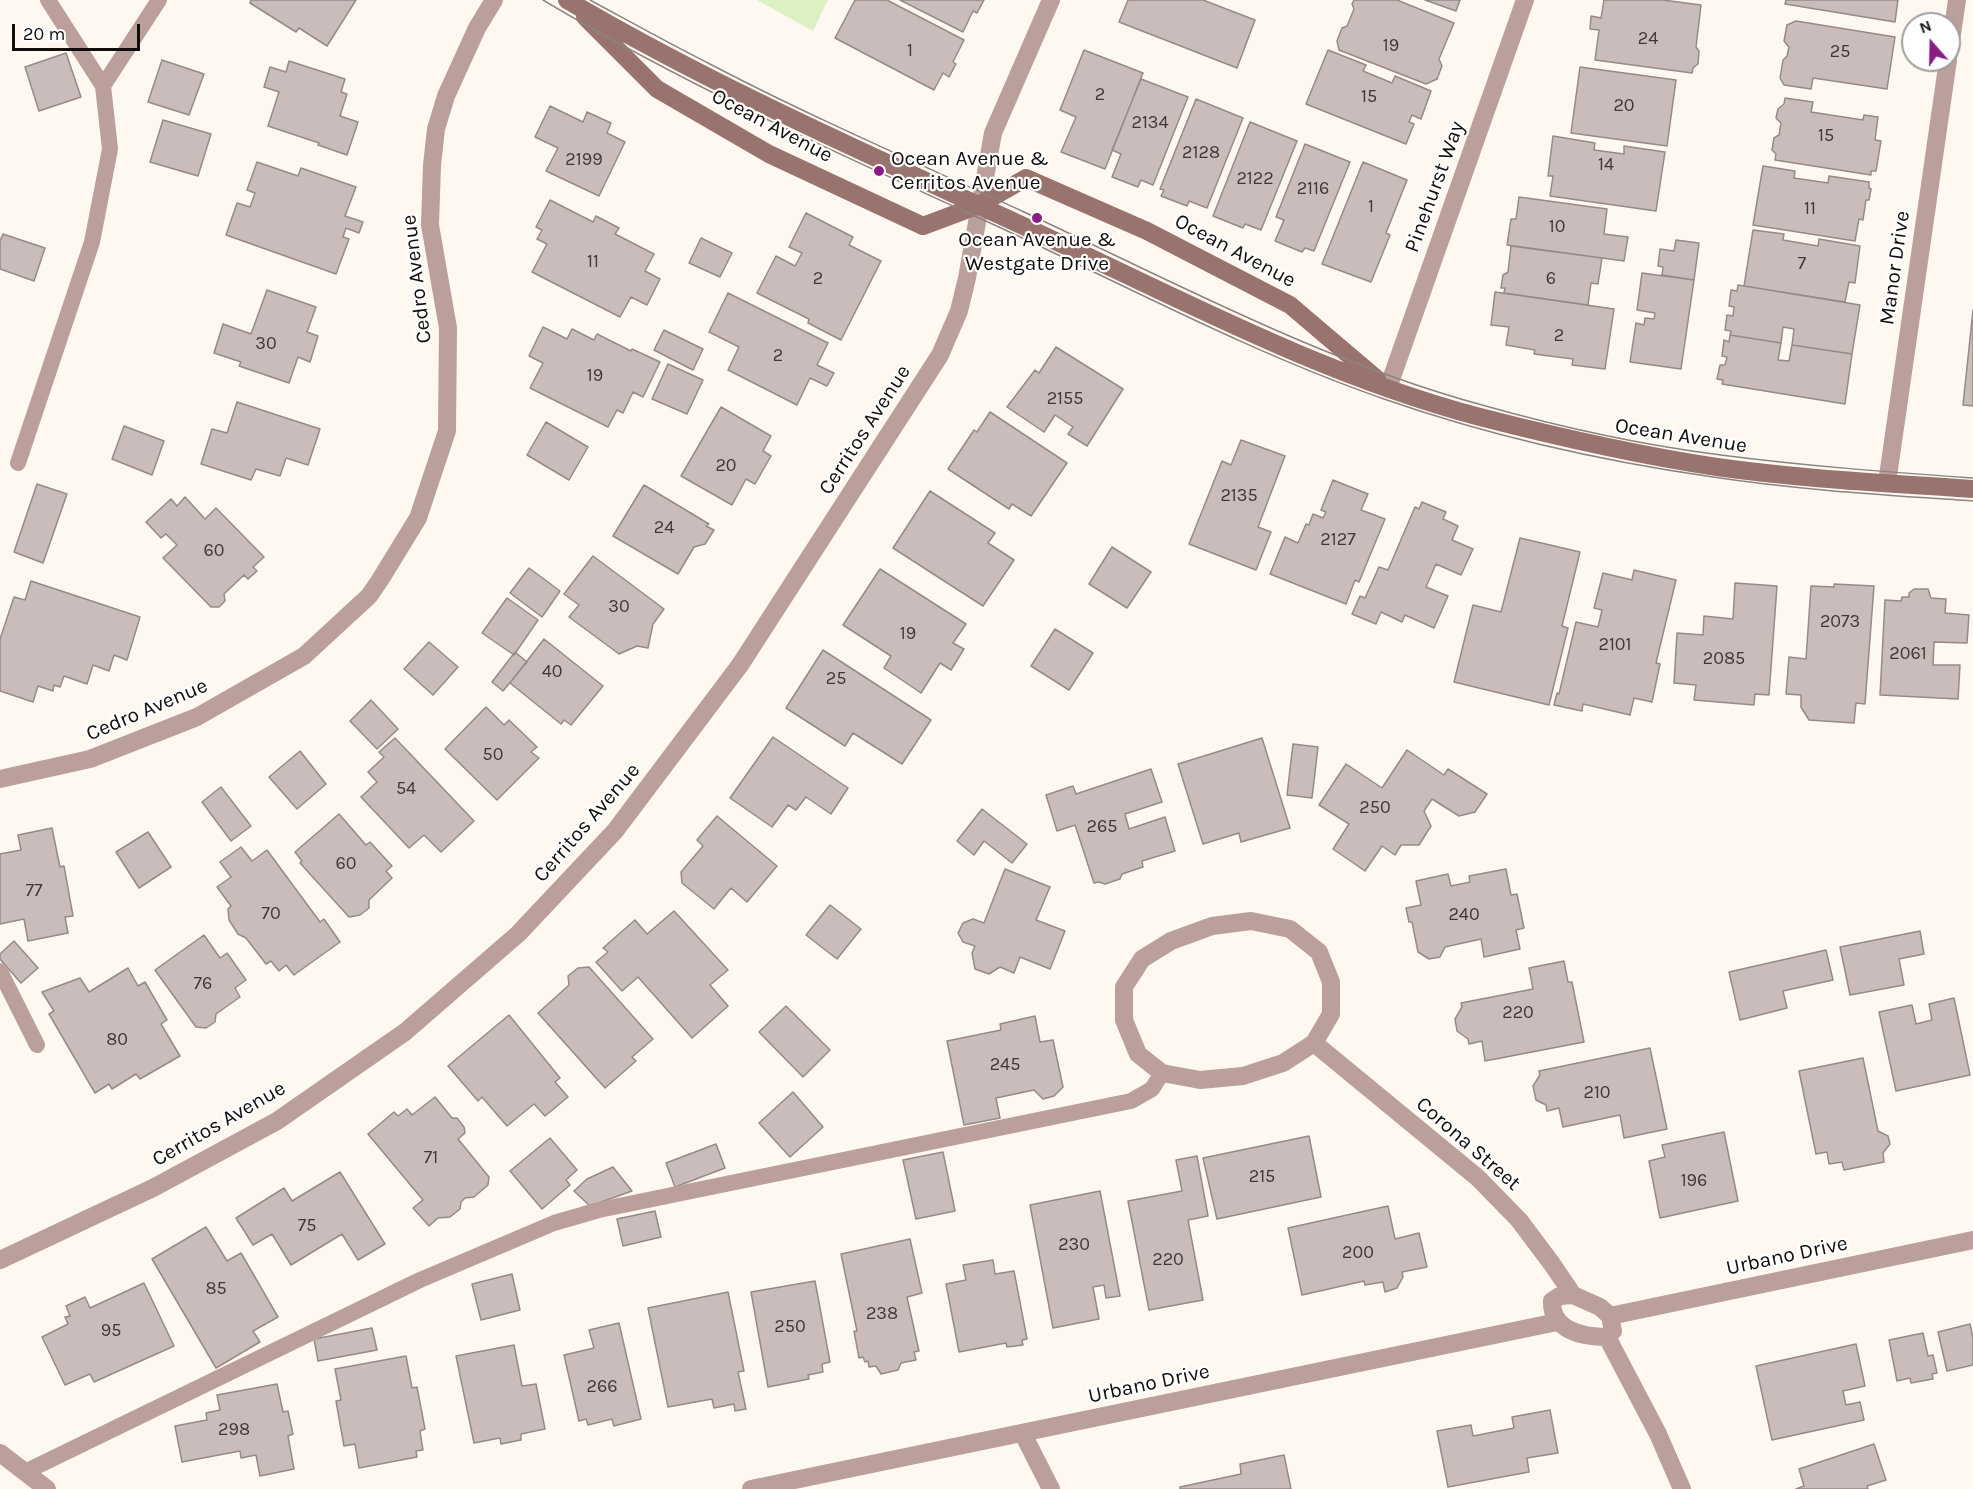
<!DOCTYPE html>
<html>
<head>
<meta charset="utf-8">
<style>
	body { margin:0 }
	#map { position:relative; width:1973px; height:1489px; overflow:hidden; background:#fff8f1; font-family:Karla,sans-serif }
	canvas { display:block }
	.north { position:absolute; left:1901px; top:12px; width:60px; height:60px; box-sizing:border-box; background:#fff; border:2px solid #9f9e9d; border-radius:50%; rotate:340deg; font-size:16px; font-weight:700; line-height:24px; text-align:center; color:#100d0a }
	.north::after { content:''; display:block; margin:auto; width:21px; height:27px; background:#881d83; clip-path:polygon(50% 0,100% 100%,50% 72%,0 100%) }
	.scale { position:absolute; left:12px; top:24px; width:128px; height:27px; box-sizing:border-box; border:3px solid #100d0a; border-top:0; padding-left:8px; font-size:18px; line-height:21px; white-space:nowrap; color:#100d0a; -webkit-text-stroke:4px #fff; paint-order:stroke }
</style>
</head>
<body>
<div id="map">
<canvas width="1973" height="1489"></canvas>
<div class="north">N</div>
<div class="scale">20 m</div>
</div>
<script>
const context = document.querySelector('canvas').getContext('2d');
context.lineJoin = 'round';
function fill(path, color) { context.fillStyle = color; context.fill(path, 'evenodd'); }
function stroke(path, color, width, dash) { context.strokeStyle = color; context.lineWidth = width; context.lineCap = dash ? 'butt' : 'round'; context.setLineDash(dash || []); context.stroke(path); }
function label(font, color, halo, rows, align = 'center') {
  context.font = font + ' Karla,sans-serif'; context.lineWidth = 4.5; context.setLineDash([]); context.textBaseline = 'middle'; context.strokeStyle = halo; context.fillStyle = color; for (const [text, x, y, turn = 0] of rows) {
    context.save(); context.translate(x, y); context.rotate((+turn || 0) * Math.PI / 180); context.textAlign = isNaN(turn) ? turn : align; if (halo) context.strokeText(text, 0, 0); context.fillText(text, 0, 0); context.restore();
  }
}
fill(new Path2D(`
	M757,0H828L813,31Z`), '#dcf1c1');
const building = new Path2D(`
	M251,0H356L327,46L299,28L296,32L250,3Z
	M855,0H887L964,40L953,62L956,64L949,77L943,73L934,90L835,38Z
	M900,0H984L977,13L973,11L963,32Z
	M1128,0H1203L1255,20L1237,68L1119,22Z
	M1354,0H1397L1454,23L1439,59L1442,66L1437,79L1426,84L1339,50L1337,41L1342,28L1347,26L1354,9L1352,4Z
	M1425,0H1460L1456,11Z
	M1604,0H1663L1701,5L1696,47L1699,51L1698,64L1693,68L1692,73L1595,60L1599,30L1590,29L1591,16L1601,18Z
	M1786,0H1898L1895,22L1785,4Z
	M1796,21L1895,37L1887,89L1813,78L1811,89L1784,85L1780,78L1783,60L1787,56L1789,47L1784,41L1787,25Z
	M1084,50L1143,73L1105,169L1061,152L1076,117L1060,110Z
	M1328,50L1366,65L1363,71L1392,83L1395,76L1431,91L1421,119L1412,115L1409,122L1414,124L1406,144L1306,104Z
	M66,53L81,97L39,111L25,67Z
	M162,60L204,74L189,115L148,102Z
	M289,61L345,79L341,92L347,94L340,116L358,122L347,155L318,145L319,143L268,126L279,92L264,87L270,67L286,72Z
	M1580,67L1676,80L1667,146L1571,133Z
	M1141,79L1188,97L1153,185L1141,180L1138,187L1112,177L1121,154L1112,150Z
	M1785,98L1813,102L1811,112L1863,120L1864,115L1878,117L1875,140L1881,141L1876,171H1871V175L1775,160L1776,154L1772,150L1774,138L1779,135L1781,123L1776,118L1778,109L1784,104Z
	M1196,99L1243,118L1207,208L1189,201L1187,206L1161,196L1164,190L1160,189Z
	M550,106L583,122L587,112L611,123L607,133L625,142L599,196L546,171L558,148L535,137Z
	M163,120L211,134L198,176L150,162Z
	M1250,122L1297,141L1261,230L1245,224L1243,228L1213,216Z
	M1553,136L1595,143L1594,150L1624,154V146L1665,152L1656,211L1550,196L1553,176H1548Z
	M1305,144L1350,162L1314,251L1305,248L1302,252L1275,241L1284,220L1276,217Z
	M257,162L298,176L301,168L356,187L345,216L363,222L359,233L346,228L343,237L349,239L336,274L226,235L237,203L250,207L255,193L247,190Z
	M1363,162L1407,180L1386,233L1390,235L1371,282L1322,264Z
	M1763,166L1795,171L1794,178L1828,183L1829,176L1869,182V188L1871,189L1869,200H1866L1863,220L1859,219L1855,241L1753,225Z
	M1519,197L1607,209L1604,234L1628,237L1624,261L1507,245L1511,219H1516Z
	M550,200L593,222L596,216L619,228L615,234L654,254L645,271L660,279L647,305L631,297L620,317L532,272L547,244L537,239L542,230L536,227Z
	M806,213L853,237L849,245L881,261L841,340L808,323L809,319L757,293L776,256L795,266L802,253L789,247Z
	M1753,230L1784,234L1783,240L1818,246L1819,239L1860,246L1855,283L1849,282L1845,302L1744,286Z
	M3,234L45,248L34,281L0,269V241Z
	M701,238L732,253L720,277L689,263Z
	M1676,240L1699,243L1694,280L1662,275L1663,267L1658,266L1660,249L1674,251Z
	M1511,246L1602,258L1598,284L1591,283L1588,305L1504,293L1505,288H1501L1503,275L1508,272Z
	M1642,273L1694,280L1681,369L1630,362L1636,323L1644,325L1645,318L1654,319L1655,313L1637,310Z
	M1738,285L1860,305L1852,354L1792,345L1794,329L1783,327L1781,343L1730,335L1731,331L1725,330L1727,315L1733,316L1734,307L1729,306L1731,290L1737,291Z
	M267,290L316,307L307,332L318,336L310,362L298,357L289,383L239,366L241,362L214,353L223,324L251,334Z
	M1495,292L1614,309L1605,369L1572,365L1573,359L1534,354L1535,350L1506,345L1509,327L1491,325Z
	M728,293L828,343L817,365L834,373L827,386L810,378L797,405L728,370L739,347L709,332Z
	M1973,310V406L1963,405Z
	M543,327L567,339L572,329L594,340L597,334L631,351L632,349L660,362L643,397L633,392L623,413L617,410L608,427L530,388L543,363L529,356Z
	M664,330L703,349L693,370L654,350Z
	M1730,335L1781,343L1778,360L1789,361L1792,345L1852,354L1845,404L1722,384L1723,380L1717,379L1720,365H1725L1727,357L1722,356L1724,340L1729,342Z
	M1056,347L1123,389L1087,446L1068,434L1073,427L1055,415L1044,432L1007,407L1035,370L1039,373Z
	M668,364L703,380L687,414L652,399Z
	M237,402L320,429L308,465L286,458L280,476L256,469L251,480L201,464L212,429L227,433Z
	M721,407L771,436L763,451L771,456L755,484L746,479L732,505L681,476Z
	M990,412L1067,463L1031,516L1012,504L1009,509L948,469L974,430L977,432Z
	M546,422L588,447L569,480L527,455Z
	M124,426L164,441L152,475L112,459Z
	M1241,440L1285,456L1258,527L1271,532L1256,570L1189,544L1222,461L1231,465Z
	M1333,480L1368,494L1361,510L1385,519L1359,582L1355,580L1346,604L1270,574L1285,537L1298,543L1306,524L1309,525L1313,514L1323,518L1326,512L1321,510Z
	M37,484L67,494L43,563L14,552Z
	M644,485L709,524L706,526L714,530L705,544L694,547L678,574L613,536Z
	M930,491L995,533L988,543L1014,560L983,606L893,548Z
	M185,497L205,519L216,508L264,557L253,567L257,571L248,579L244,575L224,594L225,601L219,607H211L163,558L177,545L166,534L161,538L146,522L171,499L177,506Z
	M1422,502L1446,512L1443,519L1458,526L1452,540L1473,549L1461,575L1436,564L1426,587L1448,596L1434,628L1405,615L1402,622L1381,612L1376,624L1352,614L1360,596L1365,598L1379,567L1388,570L1415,507L1419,509Z
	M1520,538L1580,552L1562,626L1568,628L1549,705L1454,682L1473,605L1501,612Z
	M1112,547L1151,572L1127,608L1089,584Z
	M593,556L664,609L653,624L648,648L637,646L619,654L569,617L579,605L564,594Z
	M529,568L560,591L542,617L510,593Z
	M880,569L966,624L953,643L964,649L951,670L940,663L921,693L884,668L891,656L843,625Z
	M1634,570L1676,580L1656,663L1660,664L1652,702L1634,698L1630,715L1583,704L1582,711L1554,705L1557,693L1559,694L1576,622L1598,627L1602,610L1594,608L1603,573L1632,580Z
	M31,581L140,617L127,660L114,655L109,671L93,665L87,684L64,676L60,687L54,685L53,691L38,686L33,702L0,691V639L14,597L25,600Z
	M1735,583L1777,586L1769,695L1755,694L1754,705L1694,700L1696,685L1674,683L1677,633L1703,635L1704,616L1733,619Z
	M1834,584L1874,586L1865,704L1856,703L1854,723L1809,720L1801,707V695L1786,694L1789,657L1806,659L1811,586L1834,587Z
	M1914,589H1928L1931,598L1946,599L1945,613L1969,615L1967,643L1934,642L1933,665H1960L1958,699L1880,695L1885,600L1901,601L1902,597H1909V593Z
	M507,598L538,620L514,655L482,633Z
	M1055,629L1093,653L1069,690L1031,666Z
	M544,639L603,686L571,725L564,720L561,724L510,683Z
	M429,642L458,667L433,695L404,669Z
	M823,650L931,720L902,764L853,733L845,746L786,708Z
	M515,652L527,662L503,691L492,682Z
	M371,700L398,729L377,749L350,721Z
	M486,707L504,725L509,720L537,747L531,752L539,758L497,800L445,749Z
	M773,737L848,788L831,814L806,797L796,810L788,805L772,827L730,798Z
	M395,738L474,821L441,852L424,835L409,848L361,797L377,782L368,772L384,757L379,752Z
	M1262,738L1290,828L1241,842L1239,833L1203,844L1178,764Z
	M1293,744L1318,747L1312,798L1287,795Z
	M1407,750L1444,775L1448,769L1487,794L1475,812L1459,816L1432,799L1424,811L1431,826L1419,845H1401L1395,855L1382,846L1365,871L1333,849L1349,824L1319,805L1346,764L1382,788Z
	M300,751L326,784L297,809L269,777Z
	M1151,769L1162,802L1125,814L1129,829L1165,817L1175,851L1142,861L1143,867L1122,874L1120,879L1105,884L1099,882L1094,883L1075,825L1057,831L1046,795L1073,786L1076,794Z
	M221,787L251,826L231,841L202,802Z
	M982,809L1027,844L1012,863L984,841L974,855L957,841Z
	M339,814L366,845L370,842L392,866L386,871L392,878L369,900V908L360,915L349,917L300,863L302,861L295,852Z
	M717,816L777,866L747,902L731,888L714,909L682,883L681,872L703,846L697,840Z
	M52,828L60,867L64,866L73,916L65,917L68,933L28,941L24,919L0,924V854L21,850L18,835Z
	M148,832L171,867L139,888L116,852Z
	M241,847L252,861L267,850L320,922L324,919L340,942L294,975L286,965L279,971L271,961L266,964L246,938L238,934L229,920L228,909L231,906L217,887L231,877L220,862Z
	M1005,869L1050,887L1036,920L1065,931L1050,969L1020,957L1014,973L1000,967L989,974L975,969L972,953L975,946L963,942L958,933L963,923L973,919L984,923Z
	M1506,869L1511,895L1517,894L1524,928L1516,930L1520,949L1484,957L1481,939L1445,947L1440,957L1429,959L1418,952L1412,922H1409L1406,908L1421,905L1416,881L1448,874L1451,886L1470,882L1469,876Z
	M830,905L861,929L837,959L806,935Z
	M674,911L728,970L710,985L728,1006L692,1038L638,977L622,991L596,962L608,952L603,948L635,920L647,934Z
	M1920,931L1924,954L1899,959L1904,985L1850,995L1840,947Z
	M204,935L220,958L227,953L246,980L235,988L240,997L216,1014L215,1022L206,1028L196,1027L155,970Z
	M14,941L38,968L21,983L0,959V954Z
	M1826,950L1833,980L1783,991L1787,1008L1740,1020L1729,972Z
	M1564,961L1568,982H1572L1584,1042L1485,1061L1482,1041L1469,1044L1468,1039L1457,1031L1455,1019L1462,1007L1461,1003L1533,989L1529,968Z
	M589,967L653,1039L632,1057L636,1061L605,1088L538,1013L569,985L568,976L578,968Z
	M128,968L138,986L145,982L167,1020L161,1024L180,1056L140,1079L136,1074L112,1089L109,1084L95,1093L49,1014L54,1011L42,992L80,978L89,992Z
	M1954,998L1970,1075L1896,1091L1879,1012L1912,1005L1916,1024L1932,1020L1929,1004Z
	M786,1006L830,1050L803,1077L759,1032Z
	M509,1015L560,1078L555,1082L568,1097L545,1116L534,1104L507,1126L482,1097L478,1101L448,1066Z
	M1035,1016L1040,1042L1053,1040L1063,1087L1054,1096L1043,1099L1034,1090L996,1098L1000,1118L964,1125L947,1041L1001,1030L1000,1024Z
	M1650,1048L1667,1129L1624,1138L1620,1115L1563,1127L1559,1108L1547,1111L1546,1105L1536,1100L1533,1086L1540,1075L1539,1071Z
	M1863,1058L1878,1131L1888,1136L1890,1144L1883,1153L1884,1162L1844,1170L1842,1162L1829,1164L1827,1152L1816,1154L1799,1071Z
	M793,1092L823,1127L790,1157L759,1123Z
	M435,1097L452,1118H457L464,1127L465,1133L458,1139L489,1177L488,1185L474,1197L465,1198L461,1202L460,1209L450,1217L438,1218L429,1226L413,1208L423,1200L368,1134L394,1112L398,1116L407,1109L412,1115Z
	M1724,1132L1738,1201L1660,1218L1649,1161L1665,1157L1662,1145Z
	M1309,1136L1321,1197L1217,1219L1203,1158Z
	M550,1138L577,1170L566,1180L570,1185L542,1209L510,1171Z
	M716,1144L725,1168L675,1187L666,1163Z
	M943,1152L955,1211L916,1219L903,1160Z
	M1197,1156L1208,1216L1188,1220L1203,1300L1149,1310L1128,1201L1182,1191L1176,1160Z
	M613,1167L632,1191L590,1206L574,1191L587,1179Z
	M340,1172L385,1244L358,1260L342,1234L291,1265L272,1234L253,1245L236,1218L284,1188L292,1201Z
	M1100,1191L1120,1296L1106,1298L1104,1285L1093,1287L1099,1319L1053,1328L1030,1205Z
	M1388,1206L1395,1239L1419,1233L1427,1267L1402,1272L1403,1277L1397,1288L1385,1292L1383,1282L1365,1285L1364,1281L1302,1295L1288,1228Z
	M655,1211L661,1237L623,1246L617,1219Z
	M206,1227L227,1261L241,1253L278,1317L253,1331L260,1342L216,1368L152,1259Z
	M910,1239L922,1293L907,1297L919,1351L914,1352L916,1360L901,1363L898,1370L881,1374L876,1366L869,1367L868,1361L865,1362L863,1357L859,1358L854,1331H857L841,1254Z
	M993,1260L995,1274L1014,1271L1027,1339L1022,1340L1023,1345L1007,1347L1006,1343L959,1352L946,1284L966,1280L963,1265Z
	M512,1274L520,1310L481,1320L472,1284Z
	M815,1281L830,1362L822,1364L823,1372L808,1375L809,1379L768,1387L751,1292Z
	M144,1283L174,1346L94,1382L90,1374L65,1385L42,1337L68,1324L65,1317L70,1316L66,1306L85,1297L90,1308Z
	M728,1292L744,1371L738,1372L746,1409L735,1411L734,1404L714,1408L712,1399L668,1407L648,1308Z
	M619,1323L641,1419L614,1426L612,1419L588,1425L586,1419L579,1421L564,1355L594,1348L589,1330Z
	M1970,1324L1973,1338V1365L1947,1371L1938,1332Z
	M372,1328L377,1350L318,1361L314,1339Z
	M1923,1333L1928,1356L1933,1355L1937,1373L1932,1374L1933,1379L1911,1383L1910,1378L1897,1381L1889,1340Z
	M1856,1344L1865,1386L1843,1391L1846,1405L1860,1402L1864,1420L1772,1440L1756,1366Z
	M514,1345L522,1386L536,1384L545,1429L521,1434V1440L501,1444L500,1438L474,1443L456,1356Z
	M406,1356L412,1388L417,1387L425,1429L420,1431L423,1450L416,1451L417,1457L359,1468L355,1444L344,1446L336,1401L341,1400L335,1369Z
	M277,1384L283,1412L288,1411L293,1434L288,1436L294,1469L260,1476L256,1455L241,1458L240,1451L182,1462L175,1426L207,1420L206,1413L220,1410L217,1395Z
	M1550,1410L1558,1453L1527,1458L1529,1472L1448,1487L1437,1431L1471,1425L1473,1436L1514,1428L1512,1417Z
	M1874,1444L1886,1480L1867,1486L1868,1489H1796L1804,1486L1799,1469Z
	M1284,1455L1291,1489H1180V1487L1241,1474L1240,1464Z`);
fill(building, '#c9bcba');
stroke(building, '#968a88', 1.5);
stroke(new Path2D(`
	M103,86L159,0
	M18,463L92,242L110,149L103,86L48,0
	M0,971L37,1045
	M25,1472L420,1280L554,1223L599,1210L1131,1101L1152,1089L1162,1073`), '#ba9f9a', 16);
stroke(new Path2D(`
	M1949,54L1957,0
	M1388,388L1525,0
	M1887,483L1948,60
	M0,779L90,759L197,717L304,656L369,596L380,580L418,518L447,431L448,328L430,225L432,165L436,129L446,96L477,28L494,0
	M1251,921L1290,929L1319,952L1331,982V1014L1314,1043L1283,1063L1243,1076L1200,1080L1162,1073L1138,1054L1124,1020V987L1142,959L1171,941L1212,926Z
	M1314,1043L1478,1178L1519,1220L1552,1264L1573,1295
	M0,1260L153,1188L277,1121L405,1032L518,934L615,831L740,665L940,355L959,311L967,278L993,133L1051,0
	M1573,1295L1600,1307L1610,1316L1613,1331L1607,1337C1582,1337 1551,1330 1552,1301L1560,1296Z
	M1610,1316L1973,1240
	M1607,1337L1658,1434L1682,1489
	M1023,1434L1051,1489
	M0,1453L47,1489
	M751,1489L1557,1322`), '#ba9f9a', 18);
stroke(new Path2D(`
	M567,0C716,88 877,158 1034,231C1180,299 1324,376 1480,417C1558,437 1637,455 1717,467C1802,479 1888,483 1973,489
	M585,17L657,89L769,154L923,226L979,205L1026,178L1147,231L1290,305L1377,379`), '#99736d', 18);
stroke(new Path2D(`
	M543,0C682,83 830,150 977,217C1112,278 1243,350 1384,399C1490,436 1601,461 1713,477C1799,490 1886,495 1973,501
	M590,0C629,21 668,43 708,63C811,117 918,163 1024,212C1174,282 1321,361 1482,405C1560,427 1641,445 1721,455C1805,466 1889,472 1973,478`), '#8a8580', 1.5);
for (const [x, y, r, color] of [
	[879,171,6,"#881d83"],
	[1037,218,6,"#881d83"]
]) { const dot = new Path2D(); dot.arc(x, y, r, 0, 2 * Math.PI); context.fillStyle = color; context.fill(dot); stroke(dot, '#fff', 2); }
label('18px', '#3e3936', null, [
	["24",1648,39],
	["19",1391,46],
	["1",910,51],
	["25",1840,52],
	["2",1100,95],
	["15",1369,97],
	["20",1624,106],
	["2134",1150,123],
	["15",1826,136],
	["2128",1201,153],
	["2199",584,160],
	["14",1606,165],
	["2122",1255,179],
	["2116",1313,189],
	["1",1371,207],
	["11",1810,209],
	["10",1557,227],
	["11",593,262],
	["7",1802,264],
	["2",818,279],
	["6",1551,279],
	["2",1559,336],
	["30",266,344],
	["2",778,356],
	["19",595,376],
	["2155",1065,399],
	["20",726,466],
	["2135",1239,496],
	["24",664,528],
	["2127",1338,540],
	["60",214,551],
	["30",619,607],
	["2073",1840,622],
	["19",908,634],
	["2101",1615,645],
	["2061",1908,654],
	["2085",1724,659],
	["40",552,672],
	["25",836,679],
	["50",493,755],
	["54",406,789],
	["250",1375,808],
	["265",1102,827],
	["60",346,864],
	["77",34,891],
	["70",271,914],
	["240",1464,915],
	["76",203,984],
	["220",1518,1013],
	["80",117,1040],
	["245",1005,1065],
	["210",1597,1093],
	["71",431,1158],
	["215",1262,1177],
	["196",1694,1181],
	["75",307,1226],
	["230",1074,1245],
	["200",1358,1253],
	["220",1168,1260],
	["85",216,1289],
	["238",882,1314],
	["250",790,1327],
	["95",111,1331],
	["266",602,1387],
	["298",234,1430]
]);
label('21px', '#100d0a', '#fff', [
	["Ocean Avenue",772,126,28],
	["Pinehurst Way",1435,187,-70],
	["Ocean Avenue",1235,251,28],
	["Manor Drive",1895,268,-82],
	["Cedro Avenue",417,279,-97],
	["Cerritos Avenue",865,430,-57],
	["Ocean Avenue",1681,436,9],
	["Cedro Avenue",147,710,-23],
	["Cerritos Avenue",587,823,-49],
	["Cerritos Avenue",219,1124,-30],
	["Corona Street",1468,1144,41],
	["Urbano Drive",1787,1256,-12],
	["Urbano Drive",1149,1384,-12]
]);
label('21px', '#100d0a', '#fff', [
	["Ocean Avenue &",891,159],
	["Cerritos Avenue",891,183],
	["Ocean Avenue &",1037,240,"center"],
	["Westgate Drive",1037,264,"center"]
], 'left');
</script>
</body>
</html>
